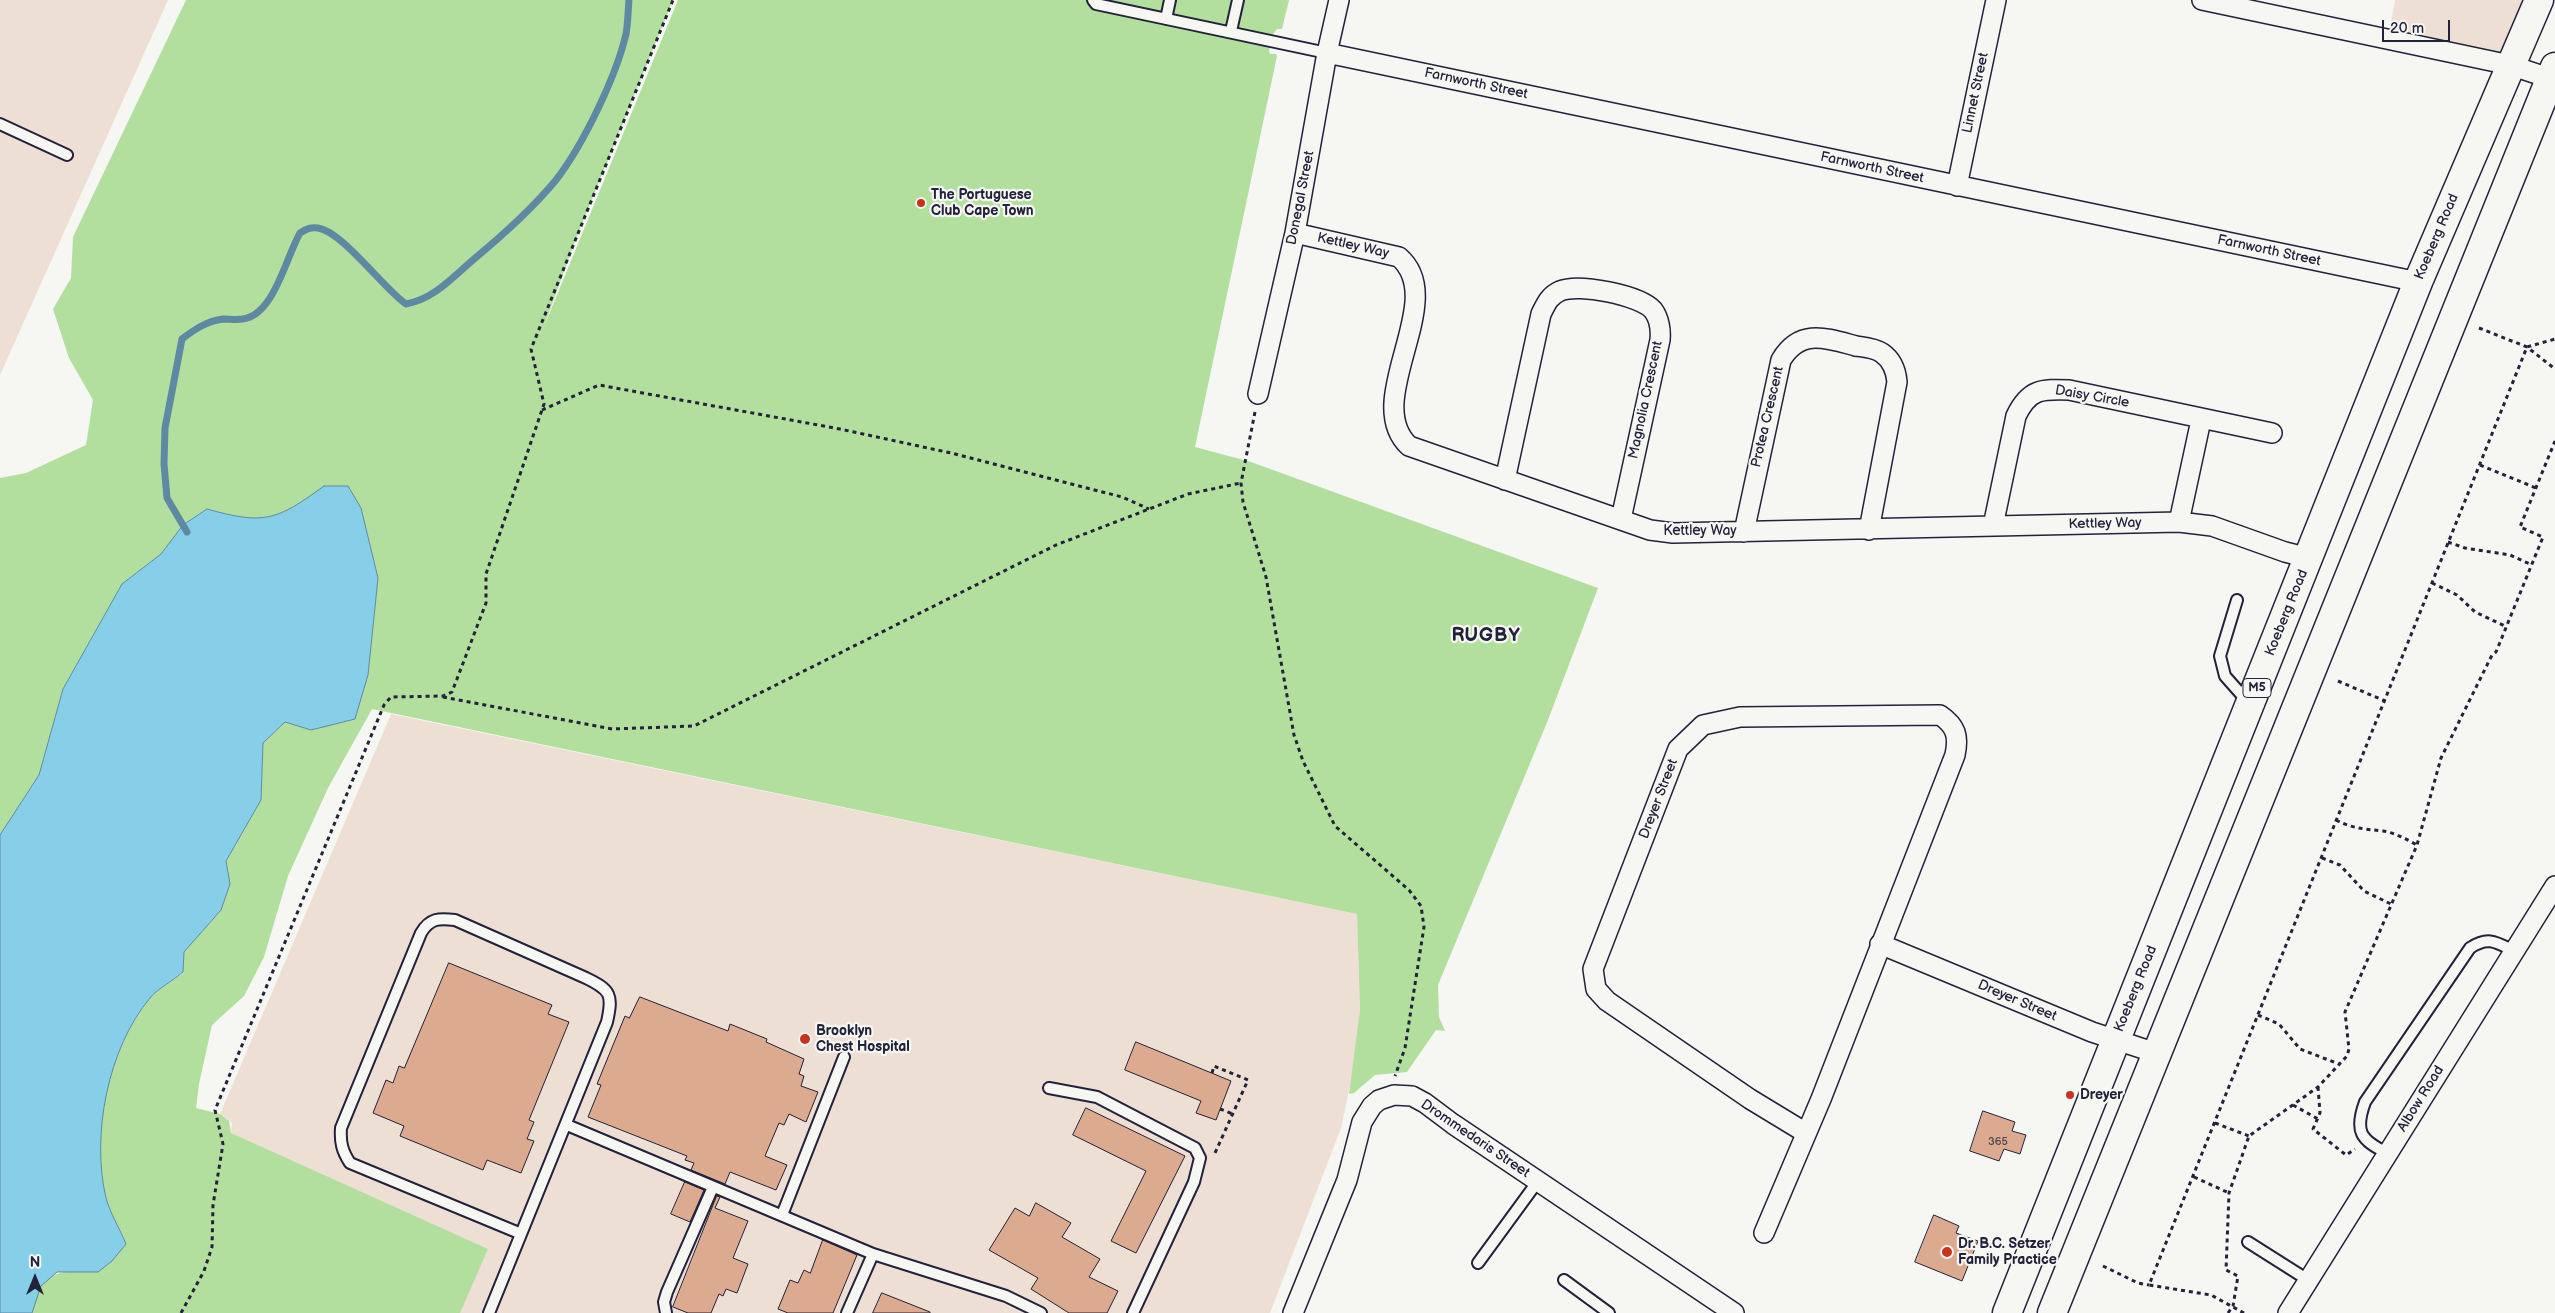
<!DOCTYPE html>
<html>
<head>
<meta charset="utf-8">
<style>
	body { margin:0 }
	#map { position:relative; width:2555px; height:1313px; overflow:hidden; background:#f6f6f2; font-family:"Balsamiq Sans",sans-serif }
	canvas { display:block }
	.north { position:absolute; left:10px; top:1253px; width:50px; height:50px; -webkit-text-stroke:4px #f6f6f2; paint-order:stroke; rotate:0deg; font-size:14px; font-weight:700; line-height:20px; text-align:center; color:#22223b }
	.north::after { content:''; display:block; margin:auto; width:18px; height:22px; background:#22223b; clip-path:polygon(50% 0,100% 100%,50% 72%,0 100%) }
	.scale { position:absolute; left:2382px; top:20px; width:68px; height:22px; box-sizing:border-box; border:2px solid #22223b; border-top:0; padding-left:6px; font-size:15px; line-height:18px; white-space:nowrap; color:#22223b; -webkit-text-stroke:4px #f6f6f2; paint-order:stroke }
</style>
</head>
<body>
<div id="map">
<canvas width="2555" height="1313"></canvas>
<div class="north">N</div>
<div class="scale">20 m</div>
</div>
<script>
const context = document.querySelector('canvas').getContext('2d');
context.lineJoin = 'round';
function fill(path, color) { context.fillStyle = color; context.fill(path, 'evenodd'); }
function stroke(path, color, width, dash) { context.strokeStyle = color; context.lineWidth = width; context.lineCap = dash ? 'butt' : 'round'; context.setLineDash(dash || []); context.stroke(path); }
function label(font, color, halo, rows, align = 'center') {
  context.font = font + ' "Balsamiq Sans",sans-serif'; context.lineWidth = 4.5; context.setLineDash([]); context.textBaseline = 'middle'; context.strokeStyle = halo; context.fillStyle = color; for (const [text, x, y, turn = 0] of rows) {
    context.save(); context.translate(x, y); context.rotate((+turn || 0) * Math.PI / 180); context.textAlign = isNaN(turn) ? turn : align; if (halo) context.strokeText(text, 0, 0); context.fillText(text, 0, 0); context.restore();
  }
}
fill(new Path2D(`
	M0,0H168L0,375Z
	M2395,0H2539L2510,65L2388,40Z
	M391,714L1357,914L1360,1010L1354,1067L1341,1128L1270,1313H460L231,1132L232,1123L220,1114Z`), '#eedfd4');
fill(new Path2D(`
	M186,0H673L577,236L543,329L678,0H1289L1282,29H1277L1273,34L1269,51L1270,54H1276L1277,56L1195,447L1251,462L1598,588L1548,720L1438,985L1439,1017L1445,1031L1436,1030L1407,1072L1375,1075L1354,1093L1349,1094L1360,1010L1357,914L372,709L328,788L288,876L264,957L244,996L212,1025L199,1084L196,1108L220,1114L229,1121L231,1133L488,1249L460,1313H32C35,1270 64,1270 98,1272L126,1244C120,1229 110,1213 106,1198C90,1134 108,1048 150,998C158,988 173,981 183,973L184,952L221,910L230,884L226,861L261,800L263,743L285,722L311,730L368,675L378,578L361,508L348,487H324L302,502L272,518H239L207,509L183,525L161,554L122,584L63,689L39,775L0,835V478L26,473L86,445L93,400L69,358L53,309L71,278L73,237Z`), '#b2df9e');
const water = new Path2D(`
	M324,486H348L361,508L378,578L368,675L355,719L311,730L285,722L263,743L261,800L226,861L230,884L221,910L184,952L183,972C173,981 158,988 150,998C108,1048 91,1135 106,1198C110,1213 120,1229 126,1244L112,1261L98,1272H57L41,1286L32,1313H0V835L39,775L63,689L122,584L161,554L183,525L207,509C264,525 276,521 324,486Z`);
fill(water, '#87cee8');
stroke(water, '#5f89a3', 1);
stroke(new Path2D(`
	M187,532L167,498L164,464L165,428L182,339C195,329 207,321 223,319C230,319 236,320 243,319C274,315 286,257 300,233C306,229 310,227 318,228C343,232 383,288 406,304C434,299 453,277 474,259C503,235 532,209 556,180C583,145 616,77 626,34C628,23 628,11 629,0`), '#5f89a3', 7);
const building = new Path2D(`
	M449,963L552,1005L548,1014L569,1022L529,1120L534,1122L527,1139L534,1141L521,1173L487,1160L483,1170L400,1136L404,1126L373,1113L386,1080L393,1083L399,1066L404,1068Z
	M640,997L728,1031L730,1024L767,1039L766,1042L804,1059L799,1074L804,1076L801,1086L818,1092L806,1122L789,1114L784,1125L779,1123L765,1156L787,1165L776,1190L730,1172L725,1184L691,1170L694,1163L685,1160L687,1156L588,1117L601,1085L597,1084L625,1016L629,1018Z
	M1136,1042L1231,1081L1216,1120L1196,1113L1201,1101L1125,1070Z
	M1086,1108L1185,1156L1136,1253L1111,1241L1146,1171L1073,1135Z
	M1983,1111L2015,1122L2012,1131L2026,1135L2020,1154L2004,1149L1999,1161L1970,1151Z
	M685,1182L704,1190L690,1222L671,1214Z
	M717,1196L720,1197L715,1208L748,1221L733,1258L748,1264L737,1293L726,1289L723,1296L719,1294L711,1313H688L673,1307Z
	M1036,1203L1071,1223L1062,1237L1100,1259L1089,1277L1118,1291L1107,1313H1069L1031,1289L1038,1278L989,1250L1015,1208L1029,1216Z
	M1934,1215L1959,1226L1956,1233L1978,1241L1962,1281L1915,1262Z
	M823,1240L857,1255L833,1313H788L778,1309L790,1280L798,1283L804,1270L810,1273Z
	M882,1293L930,1312V1313H873Z`);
fill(building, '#dcaa8e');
stroke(building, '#22223b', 1);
const service = new Path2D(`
	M1093,0L1096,4L1327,53
	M1166,19L1170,0
	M1231,31L1238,0
	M0,124L67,155
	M2237,600L2220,656L2225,676L2248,702
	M1049,1088L1097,1097L1195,1148L1200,1158L1194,1182L1133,1313
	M567,1125L873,1254L1006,1296L1041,1313
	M2387,1153C2361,1140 2354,1132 2365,1102L2470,948C2488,936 2496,942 2514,951
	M782,1215L844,1057
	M2248,1242L2308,1280
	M1478,1263L1538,1181
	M1564,1280L1609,1313
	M489,1313L607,1022C613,995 611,990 586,978L455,920C439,918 430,918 421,933L341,1128C340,1142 342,1151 350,1163L519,1233
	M666,1313L664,1302L667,1292L713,1187
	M847,1313L873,1254`);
const minor = new Path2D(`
	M2202,0L2510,65L2555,80
	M1327,53L2418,282
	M1957,186L1996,0
	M1295,233L1399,257C1450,301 1360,400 1409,446L1650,530L1673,533L2179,522L2212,526L2285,552L2309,558
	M1258,394L1295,233L1327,53L1339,0
	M1505,480L1541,314C1546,304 1549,296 1560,291C1579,283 1639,295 1653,310C1659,318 1661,330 1660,340L1621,519
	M2179,522L2201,420
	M1993,526L2016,416C2029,389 2041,389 2069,390L2272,433
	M1744,532L1781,360C1800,328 1826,338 1856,346C1863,347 1875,348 1882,353C1892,360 1896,370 1897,382L1869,530
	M1880,944L2092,1032L2156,1053
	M1764,1233L1821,1099L1955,755C1959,736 1956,726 1940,715L1740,717L1703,725L1678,749L1593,969L1596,989L1607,1001L1750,1099L1806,1133
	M1293,1313L1347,1180L1362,1122L1372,1106L1379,1100L1394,1095L1412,1096L1425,1103L1453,1124L1734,1313
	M2288,1313L2555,886`);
const primary = new Path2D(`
	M2007,1313L2418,282L2539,0
	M2052,1313L2555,67`);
stroke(service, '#22223b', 14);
stroke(minor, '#22223b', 22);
stroke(primary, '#22223b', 31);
stroke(new Path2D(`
	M2479,328L2527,347L2555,369
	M542,410L599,385L840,429L951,453L1122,497L1149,509
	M1255,412L1241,483L1243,502L1266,577L1294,735L1303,761L1335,826L1409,890L1421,906L1424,927L1405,1048L1395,1076
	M2480,465L2536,488
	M2448,542L2465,548L2510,555L2532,565
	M2432,583L2457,595L2475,612L2507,627
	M2338,681L2385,701
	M443,697L612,729L694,726L1056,545L1188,494L1241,483
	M2336,820C2353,829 2366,829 2383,831C2395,833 2406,839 2417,845
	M2322,858L2340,865L2364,891L2393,905
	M2258,1015L2279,1024L2300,1049L2339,1064
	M1212,1073L1214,1066L1248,1080L1215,1153
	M2318,1087L2320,1113L2313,1129L2346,1155L2355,1149
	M2293,1105L2318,1119
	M1220,1109L1233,1114
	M2215,1123L2249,1136
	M2194,1177L2229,1193
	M2103,1266L2138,1283L2149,1285
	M181,1313L204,1271L212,1247L213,1205L223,1144L215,1110L384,705L391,697L443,696L452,692L486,603V574L544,404L531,349L673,0
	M2228,1313L2233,1306L2238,1276L2226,1270L2229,1193L2249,1136L2318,1087L2347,1056L2349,1049L2345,1012L2417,845L2441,758L2492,655L2496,652L2543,537L2520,527L2555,441
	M2244,1313L2211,1295L2149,1285L2527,347L2555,339`), '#22223b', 3, [4, 4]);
stroke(service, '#f6f6f2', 10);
stroke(minor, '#f6f6f2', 19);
stroke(primary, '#f6f6f2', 28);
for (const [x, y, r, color] of [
	[921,203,5,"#c8321e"],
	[805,1039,6,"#c8321e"],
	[2070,1095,5,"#c8321e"],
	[1947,1252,6,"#c8321e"]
]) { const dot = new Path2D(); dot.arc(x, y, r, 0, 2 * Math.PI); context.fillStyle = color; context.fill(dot); stroke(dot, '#f6f6f2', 2); }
label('11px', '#504450', null, [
	["365",1998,1142]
]);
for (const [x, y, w] of [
	[2257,688,28]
]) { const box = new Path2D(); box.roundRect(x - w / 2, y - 9.5, w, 19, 4); context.fillStyle = '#f6f6f2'; context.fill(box); stroke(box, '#22223b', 1); }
label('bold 12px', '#22223b', null, [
	["M5",2257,688]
]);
label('14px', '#22223b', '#f6f6f2', [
	["Farnworth Street",1476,84,12],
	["Linnet Street",1976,93,-78],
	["Farnworth Street",1872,168,12],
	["Donegal Street",1301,198,-79],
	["Koeberg Road",2437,237,-67],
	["Kettley Way",1353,246,13],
	["Farnworth Street",2269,251,12],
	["Daisy Circle",2092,397,10],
	["Magnolia Crescent",1646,400,-78],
	["Protea Crescent",1768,417,-77],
	["Kettley Way",2105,524,-1],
	["Kettley Way",1700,531],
	["Koeberg Road",2287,613,-68],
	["Dreyer Street",1659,799,-69],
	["Koeberg Road",2136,989,-68],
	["Dreyer Street",2017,1001,23],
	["Albow Road",2421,1099,-58],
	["Drommedaris Street",1475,1139,34]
]);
label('bold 14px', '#22223b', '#f6f6f2', [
	["The Portuguese",931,195],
	["Club Cape Town",931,211],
	["Brooklyn",816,1031],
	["Chest Hospital",816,1047],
	["Dreyer",2080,1095],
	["Dr. B.C. Setzer",1958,1244],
	["Family Practice",1958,1260]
], 'left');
context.letterSpacing = '1px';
label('bold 19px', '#22223b', '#f6f6f2', [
	["RUGBY",1486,636]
]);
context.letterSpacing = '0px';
</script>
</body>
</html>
